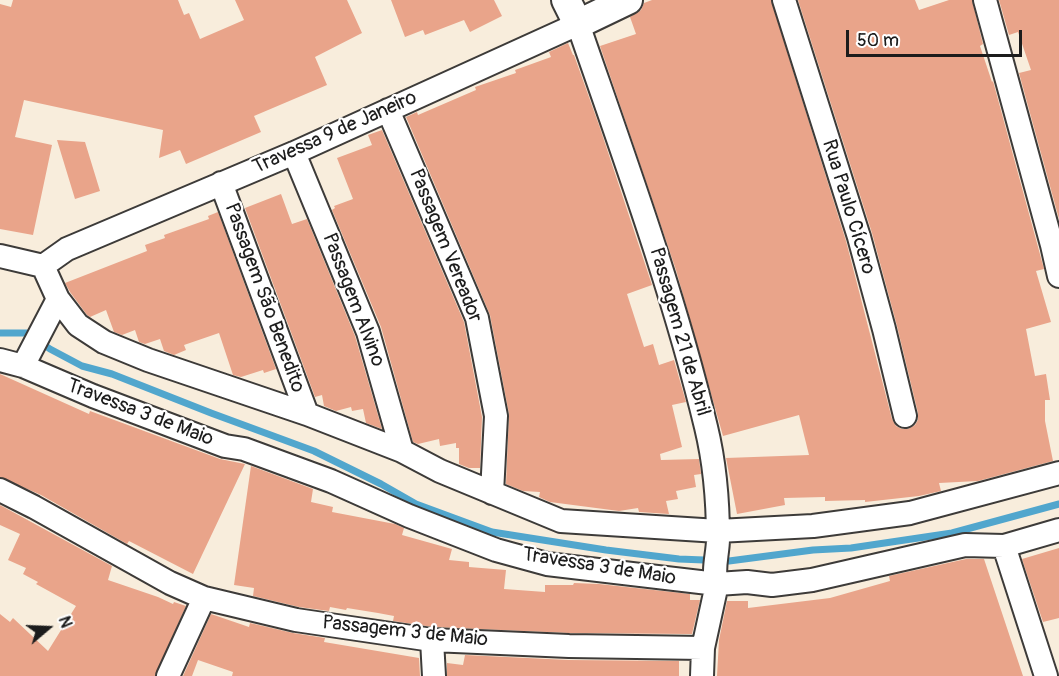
<!DOCTYPE html>
<html>
<head>
<meta charset="utf-8">
<style>
	body { margin:0 }
	#map { position:relative; width:1059px; height:676px; overflow:hidden; background:#f8eddc; font-family:Pangolin,sans-serif }
	canvas { display:block }
	.north { position:absolute; left:18px; top:598px; width:60px; height:60px; -webkit-text-stroke:4px #fff; paint-order:stroke; rotate:71deg; font-size:16px; font-weight:700; line-height:24px; text-align:center; color:#1c1c1c }
	.north::after { content:''; display:block; margin:auto; width:21px; height:27px; background:#1c1c1c; clip-path:polygon(50% 0,100% 100%,50% 72%,0 100%) }
	.scale { position:absolute; left:846px; top:30px; width:176px; height:27px; box-sizing:border-box; border:3px solid #1c1c1c; border-top:0; padding-left:8px; font-size:18px; line-height:21px; white-space:nowrap; color:#1c1c1c; -webkit-text-stroke:4px #fff; paint-order:stroke }
</style>
</head>
<body>
<div id="map">
<canvas width="1059" height="676"></canvas>
<div class="north">N</div>
<div class="scale">50 m</div>
</div>
<script>
const context = document.querySelector('canvas').getContext('2d');
context.lineJoin = 'round';
function stroke(path, color, width, dash) { context.strokeStyle = color; context.lineWidth = width; context.lineCap = dash ? 'butt' : 'round'; context.setLineDash(dash || []); context.stroke(path); }
function fill(path, color) { context.fillStyle = color; context.fill(path, 'evenodd'); }
function label(font, color, halo, rows, align = 'center') {
  context.font = font + ' Pangolin,sans-serif'; context.lineWidth = 4.5; context.setLineDash([]); context.textBaseline = 'middle'; context.strokeStyle = halo; context.fillStyle = color; for (const [text, x, y, turn = 0] of rows) {
    context.save(); context.translate(x, y); context.rotate((+turn || 0) * Math.PI / 180); context.textAlign = isNaN(turn) ? turn : align; if (halo) context.strokeText(text, 0, 0); context.fillText(text, 0, 0); context.restore();
  }
}
stroke(new Path2D(`
	M0,333H27L50,349L82,366L112,374L211,413L314,451L381,484L416,504L492,532L606,550L679,559L729,561L813,550L851,548L952,533L1059,504`), '#51a6cd', 7);
fill(new Path2D(`
	M13,0H178L184,15L189,13L200,39L244,20L235,0H347L362,33L315,57L327,85L254,116L261,132L186,164L180,150L159,158L163,130L24,100L15,137L52,145L33,235L0,229V4L11,7Z
	M391,0H494L502,16L470,32L464,20L425,35L423,30L405,37Z
	M652,0H771L846,241L892,419L896,426L902,429H908L915,425L918,420V413L897,326L872,233L798,0H915L919,10L949,0H972L983,44L980,46L992,82L993,81L1044,269L1036,271L1051,322L1026,329L1035,376L1046,374L1050,400H1045V421L1053,461L978,481L939,483L941,491L919,496L865,502V500L825,501V497L784,498L785,505L737,514L726,458L809,455L799,415L723,436L676,270L600,46L636,34L630,17L641,10L644,3Z
	M999,0H1059V219L1019,73L1031,70L1018,32L1009,35Z
	M568,43L573,55H574L600,128L652,285L627,294L644,347L653,344L659,365L674,360L686,402L672,405L682,447L660,454L661,460L699,459L701,474L694,475L696,487L676,491L678,499L666,501L669,514L639,512L638,508L619,511L550,502L539,497L540,492L523,491L506,484L509,414L490,315L406,117L417,112L418,115L476,90L475,87L516,73L515,70L551,57L549,52Z
	M382,130L464,322L482,417L480,468H469L459,464V448H456V443L440,446L439,439L418,444L413,442L381,327L332,210L335,208L334,206L353,199L337,158L372,145L368,135Z
	M57,140L85,142L100,191L75,199Z
	M281,194L292,224L307,219L355,336L382,429L366,423L363,409L352,411L351,407L336,411L324,406L322,395L315,397L245,208Z
	M218,212L276,369L264,373L263,370L241,377L233,375L219,333L184,345L186,350L174,355L164,351L160,339L145,344L139,342L135,330L122,335L114,332L106,310L90,317L87,315L70,292L65,283L147,251L145,245L165,238L164,235L209,219L208,216Z
	M0,374L89,414L90,411L220,459L245,464L193,574L129,541L127,544L41,495L0,477Z
	M251,466L313,489L311,502L333,507L332,512L395,524L404,528L402,535L452,549L449,560L469,562V567L506,570L504,589L545,592V585H573L574,583L599,584L690,594V600H700L692,634L569,633L433,627L393,621L394,616L378,613L347,608L346,610L330,607L329,611L299,607L253,596L254,588L234,585Z
	M0,505L112,566L108,580L158,597L173,604L174,602L186,606L155,676H0V614L10,622L13,618L48,651L76,606L36,584L38,582L23,574L26,568L8,560L20,534L0,525Z
	M1059,548V618L1043,622L1022,559Z
	M966,559H984L1023,676H717L719,640L727,601H748V608L830,598L890,581L889,576Z
	M211,614L249,627L250,623L293,633L325,638L324,642L419,658L420,676H232L233,672L198,660L192,676H183Z
	M465,655L569,660L679,661V676H447V663L463,665Z`), '#e9a48a');
const minor = new Path2D(`
	M784,0L859,237L884,329L905,416
	M985,0L1052,245L1059,276
	M388,110L477,318L496,416L492,493
	M294,153L368,332L402,451
	M221,183L307,414
	M0,256L43,266
	M43,266L67,249L294,153L578,24C624,157 673,290 706,427C715,464 718,501 718,539C718,554 712,570 717,584L703,648L702,676
	M43,266L58,299L78,325L104,342L148,360L307,414L402,451L440,471L561,521L718,531L813,526L910,513L1059,473
	M0,360L23,366L93,396L225,446L244,449L331,481L409,516L496,550L547,564L717,584L747,582L772,585L812,580L965,545L1004,546L1059,530
	M23,366L58,299
	M0,490L34,507L170,583L204,598L296,620L432,640L569,646L703,648
	M1004,546L1046,676
	M432,640L434,676
	M168,676L204,598`);
const tertiary = new Path2D(`
	M566,0L578,24L628,0`);
stroke(minor, '#3d3b39', 26);
stroke(tertiary, '#3d3b39', 32);
stroke(minor, '#fff', 22);
stroke(tertiary, '#fff', 28);
label('20px', '#1c1c1c', '#fff', [
	["Travessa 9 de Janeiro",335,133,-24],
	["Rua Paulo Cícero",848,207,73],
	["Passagem Vereador",445,246,68],
	["Passagem São Benedito",264,298,70],
	["Passagem Alvino",353,300,69],
	["Passagem 21 de Abril",679,332,74],
	["Travessa 3 de Maio",140,413,21],
	["Travessa 3 de Maio",599,567,9],
	["Passagem 3 de Maio",405,632,6]
]);
</script>
</body>
</html>
